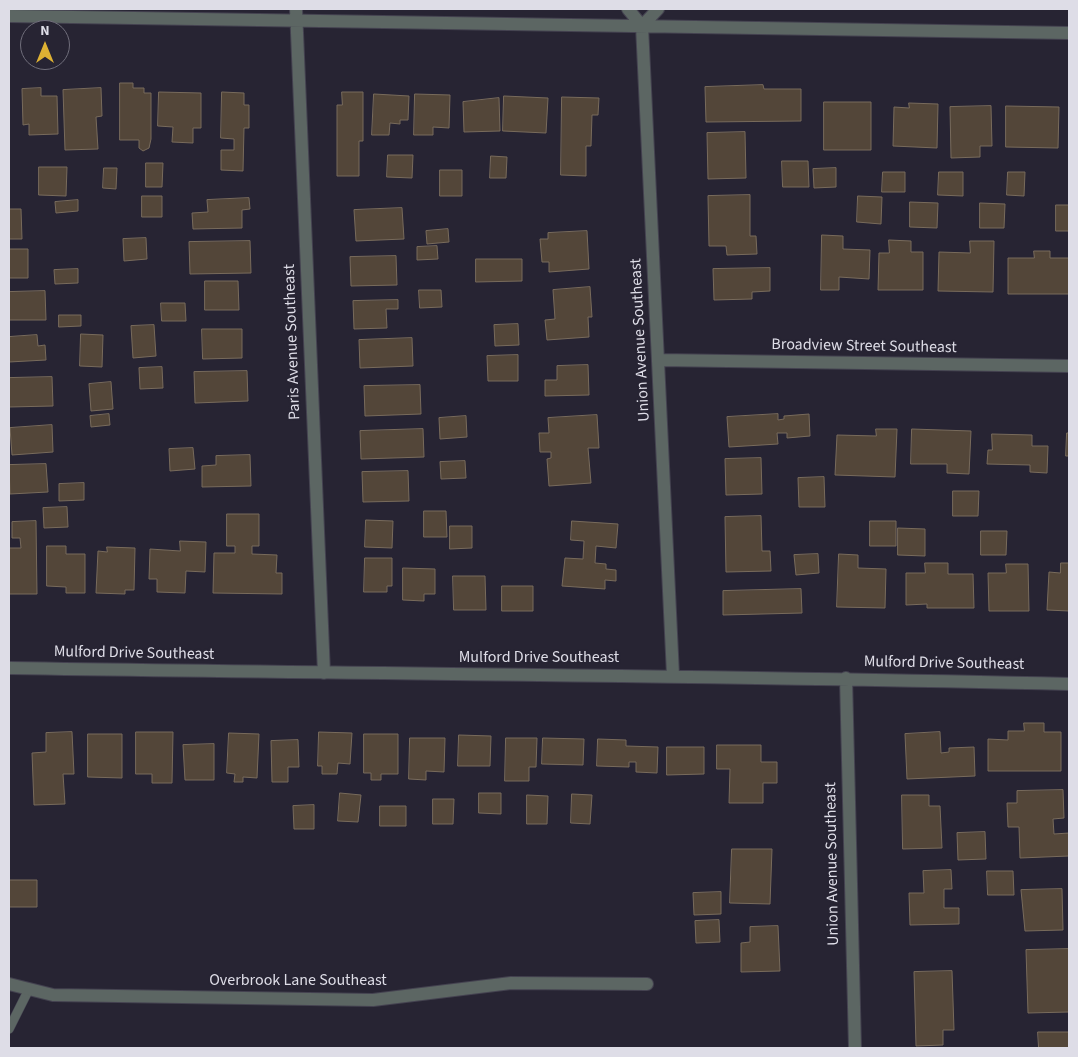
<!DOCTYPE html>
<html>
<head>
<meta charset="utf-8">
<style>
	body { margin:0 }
	#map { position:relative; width:1078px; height:1057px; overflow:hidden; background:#272433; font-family:"Source Sans 3",sans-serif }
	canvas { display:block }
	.frame { position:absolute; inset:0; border:10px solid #dedde7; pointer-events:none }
	.north { position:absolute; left:20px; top:20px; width:50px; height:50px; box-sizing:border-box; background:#272433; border:1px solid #706e7b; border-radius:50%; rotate:0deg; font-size:14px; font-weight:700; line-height:20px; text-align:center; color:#dedde7 }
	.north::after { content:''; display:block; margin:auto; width:18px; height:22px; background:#deb133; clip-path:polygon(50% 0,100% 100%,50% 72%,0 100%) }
</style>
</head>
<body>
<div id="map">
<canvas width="1078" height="1057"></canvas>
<div class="frame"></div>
<div class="north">N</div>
</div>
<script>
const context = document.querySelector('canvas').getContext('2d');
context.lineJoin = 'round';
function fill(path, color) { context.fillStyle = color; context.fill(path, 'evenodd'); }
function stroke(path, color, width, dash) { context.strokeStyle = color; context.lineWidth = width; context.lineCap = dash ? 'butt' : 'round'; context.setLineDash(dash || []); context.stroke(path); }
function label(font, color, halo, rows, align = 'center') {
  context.font = font + ' "Source Sans 3",sans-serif'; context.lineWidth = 4; context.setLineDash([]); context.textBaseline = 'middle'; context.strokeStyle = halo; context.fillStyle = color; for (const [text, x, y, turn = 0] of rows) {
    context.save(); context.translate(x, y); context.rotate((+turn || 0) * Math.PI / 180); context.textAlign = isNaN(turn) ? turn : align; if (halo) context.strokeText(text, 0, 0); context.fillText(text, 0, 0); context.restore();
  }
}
const building = new Path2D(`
	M120,83H133V88H144V93H151V139L149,148L143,151L139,148V140H120Z
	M763,85L764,89H801V121L706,122L705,87Z
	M41,88V96H57L58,134L29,135V124L23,125L22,89Z
	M101,88L102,116L96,117L98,149L65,150L63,90Z
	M159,92L201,93V128H193V143L172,142L173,127L158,126Z
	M222,92L244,93V105H249V128H244L243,171L221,170V150H234V139L221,138Z
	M342,92H363V141H359V176H337V105H342Z
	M374,94L409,96L408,120H400V124L390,123L389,135H372Z
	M415,94L450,95L449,128L433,127V135H414Z
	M504,96L548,98L546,133L503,131Z
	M562,97L599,98L598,115H592L591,146H586V176L561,175Z
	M499,98L500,131L464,132L463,102Z
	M824,102H871V150H824Z
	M909,103L938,104L937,148L893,146L894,107L909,108Z
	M991,106L992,146H980V157L951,158L950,107Z
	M1006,106L1059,107L1058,148L1006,147Z
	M745,132L746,178L708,179L707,133Z
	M388,155H413L412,178L387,177Z
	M491,156L507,157L506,178H490Z
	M782,161H808L809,187H783Z
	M146,163H163L162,187H146Z
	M39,167H67L66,196L39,195Z
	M104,168H117L116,189L103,188Z
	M836,168V187L814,188L813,169Z
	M440,170H462V196H440Z
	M883,172H905V192H882Z
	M939,172H963V196L938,195Z
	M1008,172H1025L1024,196L1007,195Z
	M750,195V236H756L757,254L727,255L726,246H709L708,196Z
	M142,196H162V217H142Z
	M858,196L882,197L881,224L857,222Z
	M249,198L250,209L242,210V228L193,229L192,213L208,212L207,200Z
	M78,200V211L56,213L55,202Z
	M910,202L938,203L937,228L910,227Z
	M980,203L1005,204L1004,228H980Z
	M1056,205H1069V231H1056Z
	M402,208L404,239L356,241L354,210Z
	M9,209H21L22,239H9Z
	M448,229L449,242L427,244L426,231Z
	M587,231L589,269L549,272V262H542L540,239H548V233Z
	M822,235L843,236V249L870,250L869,279L839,277V290H821Z
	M146,238L147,259L124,261L123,239Z
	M889,240L911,241V252H923V290H878L879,253H889Z
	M250,241L251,273L190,274L189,242Z
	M970,241H994L993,292L938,291L939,252L970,253Z
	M437,246L438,259L417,260V247Z
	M9,249H28V278H9Z
	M1034,251H1050V258H1069V294H1008V258H1034Z
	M396,256L397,285L351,286L350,257Z
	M476,259H522V281L476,282Z
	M770,268V291L752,292V299L714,300L713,269Z
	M78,269V283L55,284L54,270Z
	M205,281H238L239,310H205Z
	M590,287L592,317H588L589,337L547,340L545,320L555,319L553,290Z
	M419,290H441L442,307L420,308Z
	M45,291L46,320H9V292Z
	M398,300V309H386L387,328L354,329L353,301Z
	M161,303H185L186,321H162Z
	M59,315H81V326L59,327Z
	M518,324L519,345L495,346L494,325Z
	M154,325L156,356L133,358L131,326Z
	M202,329H242V358L203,359Z
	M81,334L103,335L102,367L80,366Z
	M37,335L38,346L45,345L46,360L9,362V337Z
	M412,338L413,366L360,368L359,340Z
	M518,355V381H488L487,356Z
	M588,365L589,395L545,396V380H557V366Z
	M162,367L163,388L140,389L139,368Z
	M247,371L248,401L195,403L194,372Z
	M52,377L53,406L9,407V378Z
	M111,382L113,409L91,411L89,384Z
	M420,385L421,414L365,416L364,386Z
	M109,414L110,425L91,427L90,416Z
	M778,414V420L784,419V416L809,414L810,436L787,438V433H777L778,444L729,447L727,417Z
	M597,415L599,448H588L591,483L549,486L547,459L551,458V452H540L539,433H549L548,418Z
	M466,416L467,437L440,439L439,418Z
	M52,425L53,452L12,455L10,428Z
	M423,429L424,457L361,459L360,431Z
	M876,429H897L895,477L835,475L837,435L876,436Z
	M912,429L971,431L969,474L947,473V464H911Z
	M1067,433H1069V456H1066Z
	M992,434L1032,435V446H1048L1047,473L1030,472V465L987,464L988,450H992Z
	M193,448L195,469L170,471L169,449Z
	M250,455L251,486L202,487V466L216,465V456Z
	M761,458L762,494L726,495L725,459Z
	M465,461L466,478L441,479L440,462Z
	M46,464L48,492L10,494L9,465Z
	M408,471L409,501L363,502L362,472Z
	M824,477L825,507H799L798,478Z
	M84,483V500L59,501V484Z
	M953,491H979L978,516H953Z
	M67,507L68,527L44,528L43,508Z
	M424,511H446L447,537H424Z
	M227,514H259V546H252V554L277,555L276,573H282V594L213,593L214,553H235V546H227Z
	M761,516L762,551H770L771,571L726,572L725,517Z
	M366,520L393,521L392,548L365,547Z
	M36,521L37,594H9V548H21L20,538H12V522Z
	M572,521L618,524L616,548L596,546L595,563L606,564V569L616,570V581L605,580V589L562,586L565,558L583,559L584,541L571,540Z
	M870,521H896V546H870Z
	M450,526H472V548L450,549Z
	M898,528L925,529V556L898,555Z
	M981,531H1007L1006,555H981Z
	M180,541L206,542L205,572L186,571L185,593L157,592V579H149L150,549L180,551Z
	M47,546H66V554H85V593H66V587L47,586Z
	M107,547L135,548L134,590H125V594L96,593L98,551L107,552Z
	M818,554L819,573L796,575L794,555Z
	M839,554L858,555V568L886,569L885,608L837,607Z
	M365,558H392V586H387V592H364Z
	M925,563H948V574H973L974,608H927V604L906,605V573H925Z
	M1061,563H1069V611L1047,610L1049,572L1060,573Z
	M1006,564H1028L1029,611H989L988,573H1006Z
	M403,568L435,569V594H424V601L403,600Z
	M453,576H485L486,610H454Z
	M502,586H533V611H502Z
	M801,589L802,613L723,615V591Z
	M1024,723H1044V732H1061V771H988V739L1008,740V731H1024Z
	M72,732L74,774H63L65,804L34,805L32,753L46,752V733Z
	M136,732H173L172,783H152V774H136Z
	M319,732L352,733L350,764L338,763L337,774H322V766H318Z
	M940,732L941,753L949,752V748L974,747L975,776L907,779L905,734Z
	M229,733L259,734L257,778L243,777V782H234L235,774L227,773Z
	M88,734H122V778L88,777Z
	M364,734H398V774H381V780H371V773H364Z
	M459,735L491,736L490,766H458Z
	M410,738H445L444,772L426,771V780L409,779Z
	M506,738H537L536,767H529V781H505Z
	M543,738L584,739L583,765L542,764Z
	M598,739L626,740V746L658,747L657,773L636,772V762H629V767L597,766Z
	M298,740L299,767H288V782H272L271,741Z
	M214,744V780H185L183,745Z
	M717,745H761V762H777V783H763V803H729L730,769H717Z
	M667,747H704V774L667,775Z
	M1063,790L1064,818L1053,819L1054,834L1069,833V856L1020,858L1019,827H1008L1007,803H1017V791Z
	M340,793L361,795L358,822L338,821Z
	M479,793H501V814L479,813Z
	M572,794L592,795L590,824L571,823Z
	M527,795L548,796L547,824H527Z
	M902,795H929V806H940L942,848L903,849Z
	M433,799H454L453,824H433Z
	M314,805V829H294L293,806Z
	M380,806H406V826H380Z
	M985,832L986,859L958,860L957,833Z
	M732,849H772L770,904L730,903Z
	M951,870L952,889H944V908H959V924L910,925L909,893H924L923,871Z
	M987,871H1013L1014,895H988Z
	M9,880H37V907H9Z
	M1062,889L1063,930L1025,931L1021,890Z
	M721,892V914L694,915L693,893Z
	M719,920L720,942L696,943L695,921Z
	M778,926L780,971L741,972V943L750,942V927Z
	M1069,949V1012L1028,1013L1026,950Z
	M952,971L954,1030H943V1045L916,1046L914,972Z
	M1038,1032H1069V1048H1039Z`);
fill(building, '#534639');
stroke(building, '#786b5c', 1);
const lane = new Path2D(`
	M9,1029L29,989`);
const street = new Path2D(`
	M296,9L324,673
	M628,9L642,26L673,675
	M9,16L1069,33
	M642,26L658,9
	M659,360L1069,366
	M9,668C362,674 716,675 1069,684
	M846,678L855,1048
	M9,984L53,995L373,1000L511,983L647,984`);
stroke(lane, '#444250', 10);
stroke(street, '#444250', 14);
stroke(lane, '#5c6663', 9);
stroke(street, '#5c6663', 12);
label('16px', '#dedde7', '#272433', [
	["Union Avenue Southeast",641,340,-93],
	["Paris Avenue Southeast",293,342,-92],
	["Broadview Street Southeast",864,347,1],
	["Mulford Drive Southeast",134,654,1],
	["Mulford Drive Southeast",539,658],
	["Mulford Drive Southeast",944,664,1],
	["Union Avenue Southeast",833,864,-91],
	["Overbrook Lane Southeast",298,981]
]);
</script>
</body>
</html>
